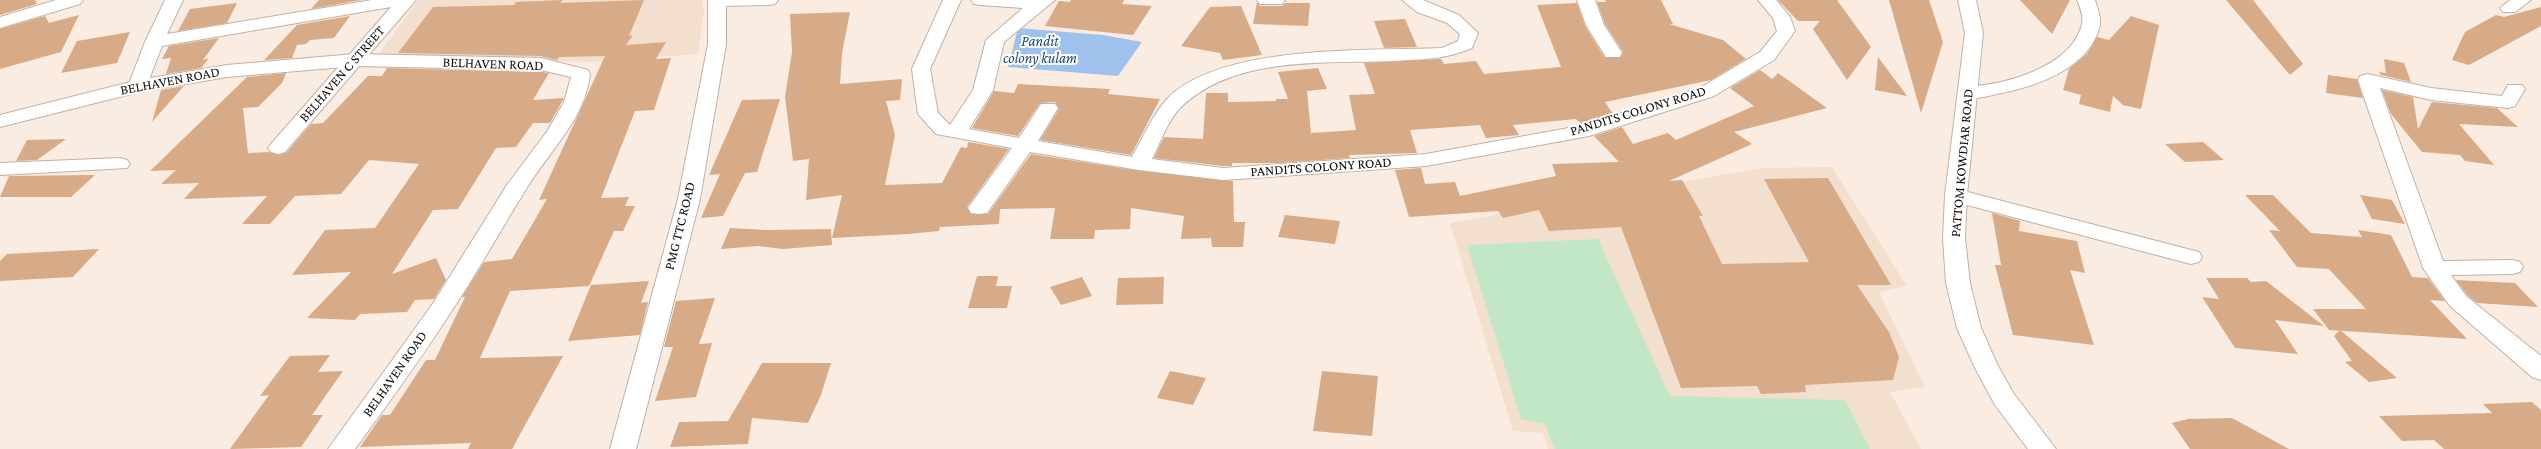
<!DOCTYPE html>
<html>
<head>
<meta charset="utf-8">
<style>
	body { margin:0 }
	canvas { display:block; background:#faece1 }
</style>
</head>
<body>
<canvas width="2541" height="449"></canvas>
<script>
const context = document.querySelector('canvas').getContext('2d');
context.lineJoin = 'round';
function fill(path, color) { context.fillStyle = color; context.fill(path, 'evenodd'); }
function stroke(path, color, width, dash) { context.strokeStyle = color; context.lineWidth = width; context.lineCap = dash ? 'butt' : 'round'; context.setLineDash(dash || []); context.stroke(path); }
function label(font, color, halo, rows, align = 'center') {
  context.font = font + ' "Crimson Pro",serif'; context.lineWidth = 4; context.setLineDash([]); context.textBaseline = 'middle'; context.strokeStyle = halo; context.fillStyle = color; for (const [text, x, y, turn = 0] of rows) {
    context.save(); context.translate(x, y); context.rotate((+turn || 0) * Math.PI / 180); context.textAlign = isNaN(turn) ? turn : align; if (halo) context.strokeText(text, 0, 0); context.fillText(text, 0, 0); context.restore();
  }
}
fill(new Path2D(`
	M419,0H702L704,12L698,54L589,62L377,56Z
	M1832,167L1907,286L1879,292L1925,387L1890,392L1921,449H1548L1543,433L1513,431L1450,223L1761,168Z`), '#f3dfce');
fill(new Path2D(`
	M1598,239L1670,396L1845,400L1870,449H1555L1545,424L1521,419L1467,245Z`), '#c2e7c7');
fill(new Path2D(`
	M1018,28L1103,35L1142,42L1118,76L1008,67Z`), '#9fc2ed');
fill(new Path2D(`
	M0,0H35L37,4L0,15Z
	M319,0H361L311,9Z
	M563,0L560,3L644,0L629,36L633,35L626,45L666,42L656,59L671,58L654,110L635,111L601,198L629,197L625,206H635L623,231H614L589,286L510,291L480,358L563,356L512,449H468L471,443L360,447L382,415H390L426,360H435L465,297H462L484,262L512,259L547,199L539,200L605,56L559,57L557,60L541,56L398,53L433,7L514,5L516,2Z
	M1071,0H1124L1122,4L1152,6L1133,35L1045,26L1059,1L1070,2Z
	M1605,0H1661L1673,24H1669L1723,40L1746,59L1711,80L1605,102L1613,114L1585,124H1581L1576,119L1513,125L1519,135L1486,138L1480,125L1410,130L1417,153L1349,155L1350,158L1279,163H1232V166H1223L1154,158L1164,137L1203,139L1206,93H1228V102L1276,101V99H1288L1278,72L1318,68L1327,89L1307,91L1311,133L1356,130L1349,95L1375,94L1364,63L1441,59L1444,64L1476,61L1484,74L1561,67L1537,5L1577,3L1585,26L1605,58H1620L1623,52L1605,24L1597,2H1606Z
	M1778,0H1837L1871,47L1847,80L1813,29L1820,21H1798Z
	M1889,0H1929L1943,42L1921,113Z
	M2020,0H2070L2052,34Z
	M2226,0H2253L2303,64L2290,75Z
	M1257,2L1260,6H1282L1285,3H1310L1308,26L1253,24Z
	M237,3L227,23L178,31L190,9Z
	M1241,6L1262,55L1223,60L1220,53L1181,46L1210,7Z
	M2541,7V26L2469,65L2452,60L2465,32L2496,15L2504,17Z
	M850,12L842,53L840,84L902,79L900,100L886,101L895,135L885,185L942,183L961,147L967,148L968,142L1009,149L967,207L971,214H988L1031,154L1139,171L1233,181L1234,222H1245L1243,247H1212L1211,238L1181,239L1184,216L1131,208L1130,229L1095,230L1094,239H1050L1055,208L1000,209L999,224L940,227L939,231L908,234L832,238L842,195L806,200L809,159L793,161L785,97L792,52L790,14Z
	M79,15L61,52L0,69V29L45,16L49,23Z
	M350,16L334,38L310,40L306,44L297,45L292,58L264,60L297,25Z
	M2131,16L2159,25L2141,109L2123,105L2113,96L2110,112L2079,104L2081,95L2063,90L2069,69L2087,54L2097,37L2109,40Z
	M1405,19L1417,47L1384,48L1374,21Z
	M130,32L117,63L61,73L77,41Z
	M219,38L203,60L209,58L201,68L166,74L171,58L162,59L169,46Z
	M1878,57L1907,96L1875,90Z
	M2384,59L2404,63L2411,82L2381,75L2379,72L2386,73Z
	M387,68L541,72L549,73L533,100L564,98L550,123H533L516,147L496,148L458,209L433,210L392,274L436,258L446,280L434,299L415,300L407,312L360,314L355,320L307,318L351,272L292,275L325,230L375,228L419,164L369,160L341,194L295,196L270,224H242L267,196L184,199L199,183L161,184L176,170L150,171L247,77L286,73L282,83L258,107L243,108L248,153L269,152L278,155L286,153L311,124L323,123L368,76H382Z
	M1760,70L1772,79L1778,73L1827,108L1734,132L1752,144L1669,181L1682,180L1703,216H1699L1722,264L1809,262L1764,179L1828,178L1891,285H1857L1889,332L1899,357L1893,380L1805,385L1806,392L1761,394L1757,386L1681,388L1621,227L1549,231L1539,210L1503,218L1498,211L1409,217L1395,170L1421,168L1425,184L1455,182L1460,196L1556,176L1552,164L1619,162L1594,136L1622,127L1633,144L1668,133L1676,140L1754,106L1730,88Z
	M2328,75L2357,79L2363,98L2326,93Z
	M1018,84L1110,89L1108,94L1160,99L1131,155L1040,140L1059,109L1055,102L1040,103L1018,136L972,128L994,91L1014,93Z
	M184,86L152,122L161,90Z
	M2382,90L2413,97L2418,129L2432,102L2497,108L2518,127L2459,124L2494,165L2465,161L2460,155L2422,152L2391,114Z
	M780,99L757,172L745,173L723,216L701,218L720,174L709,175L742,100Z
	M66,139L37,160L16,161L27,140Z
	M2203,142L2224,160L2185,162L2165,144Z
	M95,175L71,197H0L9,176Z
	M2245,195H2273L2311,233L2362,237L2358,230L2391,235L2412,277L2428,278L2445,301L2430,300L2467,339L2329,330L2313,309H2366L2329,269L2297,267L2269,230L2280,231Z
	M2360,195L2392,200L2405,224L2372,219Z
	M1992,213L2020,221L2019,231L2077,241L2085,273L2070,270L2094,345L2013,335L1995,265H2001Z
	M1285,215L1340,221L1335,244L1278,237Z
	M730,228L767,230L831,229L832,245L783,249L758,246L721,249Z
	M99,249L73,277L0,281V261L7,254Z
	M977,276H998L996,286H1012L1007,308H968Z
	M1082,277L1092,296L1061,305L1050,287Z
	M1164,277L1163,304L1116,305L1118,278Z
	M2206,278H2247L2251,282L2266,281L2324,326L2275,320L2298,354L2235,348L2202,297L2219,299Z
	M2456,280L2515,283L2538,307L2477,303L2467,295Z
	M649,281L641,303L648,302L640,335L568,341L591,285Z
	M715,298L699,344L712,343L696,397L655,401L673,347H664L676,301Z
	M2340,330L2397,378L2369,382L2345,362L2352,361L2334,336Z
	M330,355L318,372L343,371L312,415H323L301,447L230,449L269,395L260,396L290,356Z
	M762,363H831L821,395L808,423L752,418L748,444L670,447L679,422L728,421Z
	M1170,371L1206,378L1193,405L1157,398Z
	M1322,371L1378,376L1372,436L1313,431Z
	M2532,402L2541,410V449H2444L2434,440L2402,441L2379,416L2492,413L2483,404Z
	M2232,418L2289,449H2190L2172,423L2188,419Z`), '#d7ab87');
const street = new Path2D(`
	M165,0H183L167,34L372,0H416L285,152L278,154L271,152L268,148L271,144L391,7L162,46L145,90H131L128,86L145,42Z
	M709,0H778L775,4L769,5L717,6L711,5Z
	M943,0H961L930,69L938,113L950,125L973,90L986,40L1023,8L980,5L974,4L971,0H1055L1004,42L993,90L969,129L1019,138L1041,104H1055L1058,108L1038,141L1132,157C1143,137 1152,116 1167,99C1219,44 1369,51 1442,48L1458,41L1460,34L1447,23L1417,12L1402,0H1423L1459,15L1478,33L1472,48C1443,60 1424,59 1393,61C1324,64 1236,55 1181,107C1168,120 1160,143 1152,159L1223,168L1426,154L1585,125L1700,88L1760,52L1777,31L1773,18L1758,0H1776L1790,17L1795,31L1774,60L1714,96L1589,136L1426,166L1223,180L1139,170L1030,152L987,213L979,214L971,213L968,208L1012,148L936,134L918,114L912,69Z
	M1257,0H1285L1282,4H1260Z
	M1577,0H1595L1604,25L1622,53L1620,57H1606L1586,25Z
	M2077,0H2095C2097,7 2101,16 2100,24C2092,68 2035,87 1997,94C1985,97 1973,100 1961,97L1958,93L1961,89C1974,86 1988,85 2001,82C2031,75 2074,58 2082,24C2084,17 2080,7 2077,0Z
	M2510,0H2531L2515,12H2503L2500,8Z
	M2367,74L2431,88L2502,96L2508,85H2522L2525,89L2515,106L2508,108L2431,100L2380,88L2443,261L2512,260L2520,262L2523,267L2520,272L2512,274L2451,275L2466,296L2541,356V380L2532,377L2450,306L2423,268L2358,80L2360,76Z
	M120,158L127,160L130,164L127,168L0,175V163Z
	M1956,189L2199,252L2202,257L2199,262L2191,264L1948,200L1945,195L1948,190Z`);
const secondary = new Path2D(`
	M56,0H83L80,4L0,28V17Z
	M708,0H726V44L700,199L636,449H610L678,199L708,44Z
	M1958,0H1976L1983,33L1967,195L1965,238L1970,283L1981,328L1998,366L2014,394L2056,449H2028L1995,405L1974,366L1957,328L1946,283L1943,238L1945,195L1965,33Z
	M355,54L541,58L588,70L590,74C585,119 551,149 528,186C507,219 488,254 467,287C432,343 394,396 355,449H328L432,305L507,185L548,130L564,102L571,77L541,70L355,66L227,77L139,92L0,127V115L138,80L227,65Z`);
stroke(street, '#bfb1a6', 2);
stroke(secondary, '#bfb1a6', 2);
fill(street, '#fff');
fill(secondary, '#fff');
label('14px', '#110c09', '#fff', [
	["BELHAVEN ROAD",493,64,2],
	["BELHAVEN C STREET",342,74,-49],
	["BELHAVEN ROAD",170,81,-11],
	["PANDITS COLONY ROAD",1638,111,-17],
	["PATTOM KOWDIAR ROAD",1962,163,-85],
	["PANDITS COLONY ROAD",1321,167,-4],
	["PMG TTC ROAD",680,226,-76],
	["BELHAVEN ROAD",395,374,-55]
]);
label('italic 15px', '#18477b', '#fff', [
	["Pandit",1040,41],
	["colony kulam",1040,58]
]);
</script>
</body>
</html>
